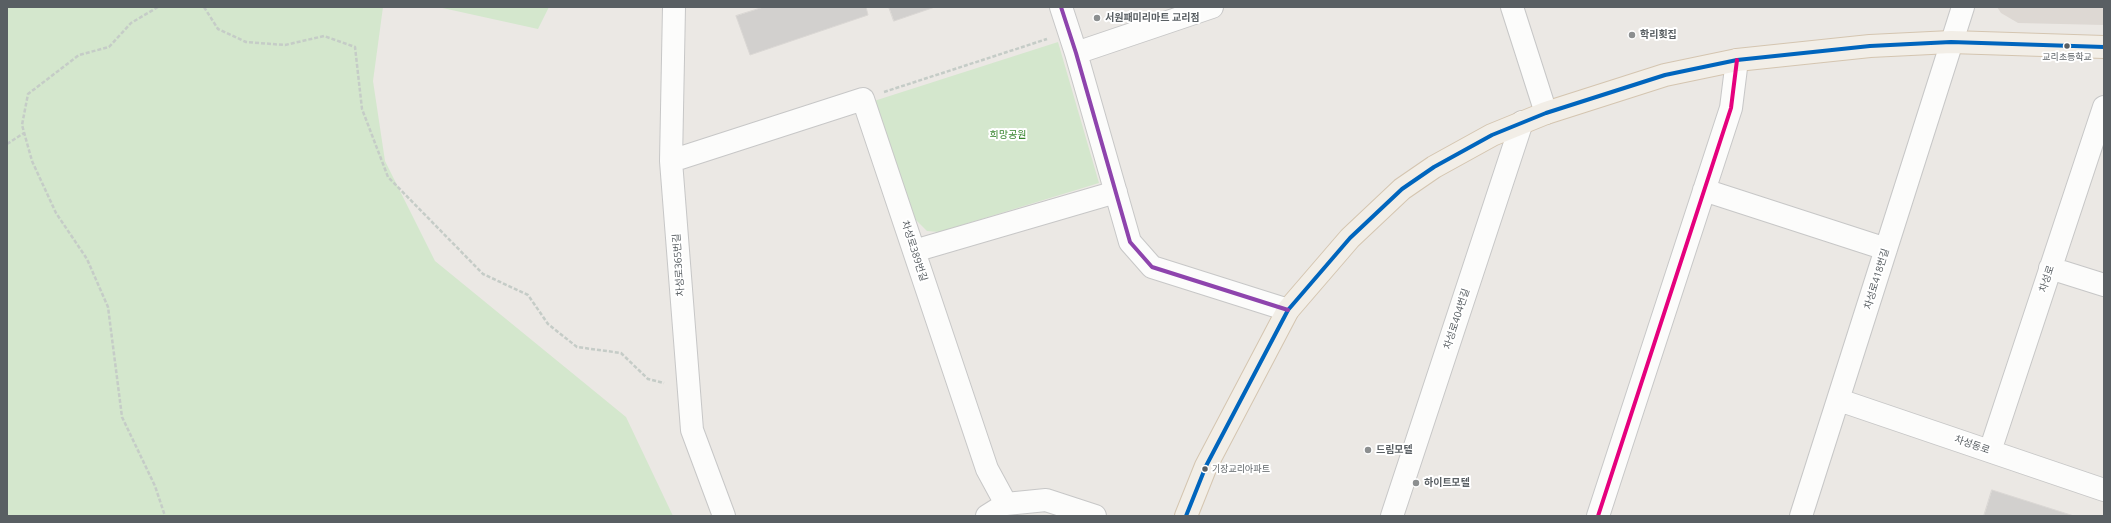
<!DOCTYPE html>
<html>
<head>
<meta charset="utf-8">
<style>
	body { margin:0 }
	#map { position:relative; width:2111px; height:523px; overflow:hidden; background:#ebe8e4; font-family:"Open Sans",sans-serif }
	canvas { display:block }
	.frame { position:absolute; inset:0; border:8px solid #595f63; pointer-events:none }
</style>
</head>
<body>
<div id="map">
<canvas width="2111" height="523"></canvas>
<div class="frame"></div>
</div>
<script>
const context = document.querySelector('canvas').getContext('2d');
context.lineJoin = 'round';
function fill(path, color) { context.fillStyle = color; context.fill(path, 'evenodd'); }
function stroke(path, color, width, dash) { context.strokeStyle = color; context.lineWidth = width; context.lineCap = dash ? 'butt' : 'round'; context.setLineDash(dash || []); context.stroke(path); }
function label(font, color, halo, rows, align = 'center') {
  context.font = font + ' "Open Sans","Noto Sans KR",sans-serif'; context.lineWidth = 4; context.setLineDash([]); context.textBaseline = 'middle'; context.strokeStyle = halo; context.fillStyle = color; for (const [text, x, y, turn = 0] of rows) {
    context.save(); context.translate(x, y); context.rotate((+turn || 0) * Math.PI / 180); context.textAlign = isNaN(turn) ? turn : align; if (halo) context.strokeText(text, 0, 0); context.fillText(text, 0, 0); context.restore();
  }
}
fill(new Path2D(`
	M1997,7H2104V25L2018,23L2001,13Z`), '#ddd8d3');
fill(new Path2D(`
	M7,7H383L373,81L385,161L435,261L626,417L673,516H7Z
	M438,7H549L538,29Z
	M1058,42L1099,183L939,232L927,231L912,216L874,101Z`), '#d4e7cd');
const building = new Path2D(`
	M764,7H866L868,15L750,55L736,16Z
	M889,7H935L894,21Z
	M1992,490L2074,516H1984Z`);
fill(building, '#d2d0ce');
stroke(building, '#dad7d4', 1);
const minor = new Path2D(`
	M674,7L671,161L692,430L724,516
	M1061,7L1076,53L1130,242L1152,267L1288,310
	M1512,7L1546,113
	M1076,53L1212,7
	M671,161L863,99L987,469L1006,504
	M1704,190L1886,249
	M914,251L1116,192
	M2050,268L2104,285
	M1839,400L2104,490
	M1990,451L2104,107
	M987,516L1006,504L1046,500L1095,516
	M1392,516L1522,122
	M1598,516L1731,108L1737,60
	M1801,516L1963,7`);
const major = new Path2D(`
	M1186,516L1206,466L1288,310L1350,238L1402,189L1434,167L1492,135L1546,113L1665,75L1737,60L1870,46L1951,42L2104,47`);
stroke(minor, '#c7c7c7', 24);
stroke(major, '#d4c5b0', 24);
stroke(new Path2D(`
	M158,7L131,23L109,47L79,55L28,94L22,125L32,161L56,213L87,259L108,307L122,417L155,486L165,516
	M204,7L218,29L246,42L285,45L324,36L355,47L362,109L388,177L483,274L528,295L548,324L577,347L621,353L648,379L664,383
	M884,92L1047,39
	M7,144L24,133`), '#c5ccc7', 2.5, [4, 2]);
stroke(minor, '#fcfcfb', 22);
stroke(major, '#f2eee7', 22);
stroke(new Path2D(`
	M1186,516L1206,466L1288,310L1350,238L1402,189L1434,167L1492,135L1546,113L1665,75L1737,60L1870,46L1951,42L2104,47`), '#0065bd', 4);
stroke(new Path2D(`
	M1061,7L1076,53L1130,242L1152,267L1288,310`), '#8e44ad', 4);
stroke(new Path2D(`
	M1598,516L1731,108L1737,60`), '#e5007d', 4);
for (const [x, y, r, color] of [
	[1097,18,4,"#8c8f90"],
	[1632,35,4,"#8c8f90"],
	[2067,46,3.5,"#595f63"],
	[1368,450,4,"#8c8f90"],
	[1205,469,3.5,"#595f63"],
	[1416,483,4,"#8c8f90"]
]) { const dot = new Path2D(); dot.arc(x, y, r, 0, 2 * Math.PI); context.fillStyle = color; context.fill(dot); stroke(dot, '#fff', 1.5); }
label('9px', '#595f63', '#fff', [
	["교리초등학교",2067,57],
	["기장교리아파트",1212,469,"left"]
]);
label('bold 10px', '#595f63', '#fff', [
	["서원패미리마트 교리점",1105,18],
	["학리횟집",1640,35],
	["드림모텔",1376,450],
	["하이트모텔",1424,483]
], 'left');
label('10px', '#37852e', '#fff', [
	["희망공원",1008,135]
]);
label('10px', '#595f63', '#fff', [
	["차성로389번길",914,251,72],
	["차성로365번길",679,265,-94],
	["차성로418번길",1877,279,-73],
	["차성로",2047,279,-72],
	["차성로404번길",1457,319,-72],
	["차성동로",1972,445,19]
]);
</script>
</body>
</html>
